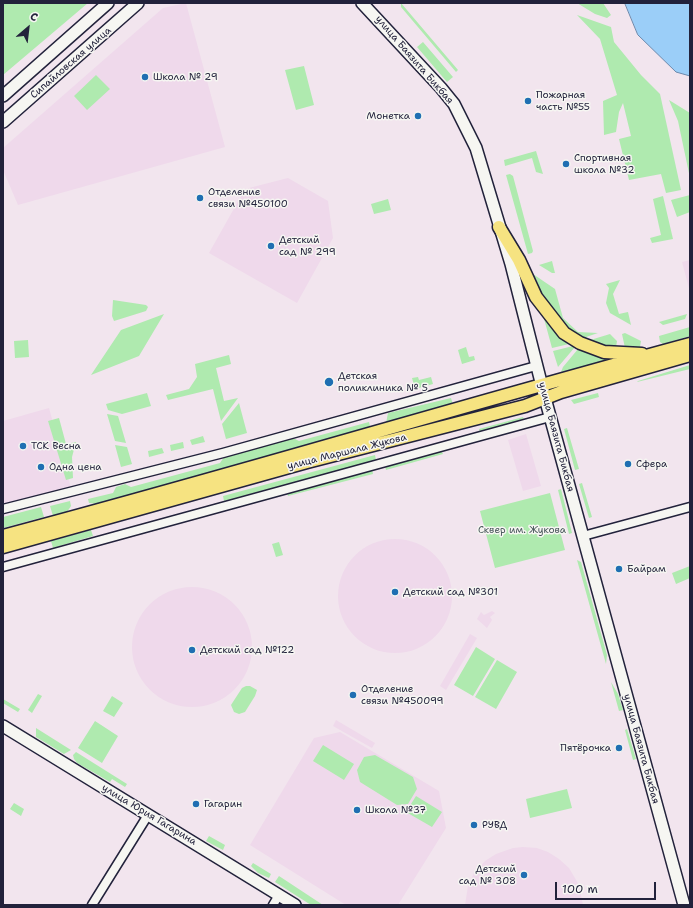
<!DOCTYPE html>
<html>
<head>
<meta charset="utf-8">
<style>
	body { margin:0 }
	#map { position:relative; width:693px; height:908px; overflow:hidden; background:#f2e5ee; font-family:"Shantell Sans",sans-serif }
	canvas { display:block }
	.frame { position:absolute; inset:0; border:4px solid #22223b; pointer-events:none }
	.north { position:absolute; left:8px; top:8px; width:40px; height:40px; -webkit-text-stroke:3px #f6f6f2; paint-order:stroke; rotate:28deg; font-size:11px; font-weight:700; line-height:16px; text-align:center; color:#22223b }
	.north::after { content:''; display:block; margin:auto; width:14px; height:18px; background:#22223b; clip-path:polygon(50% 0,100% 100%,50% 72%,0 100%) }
	.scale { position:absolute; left:555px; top:882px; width:101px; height:18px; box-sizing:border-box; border:2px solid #22223b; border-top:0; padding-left:5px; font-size:12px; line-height:14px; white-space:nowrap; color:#22223b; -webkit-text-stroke:3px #f6f6f2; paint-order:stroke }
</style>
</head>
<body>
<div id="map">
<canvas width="693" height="908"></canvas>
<div class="frame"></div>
<div class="north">С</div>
<div class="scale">100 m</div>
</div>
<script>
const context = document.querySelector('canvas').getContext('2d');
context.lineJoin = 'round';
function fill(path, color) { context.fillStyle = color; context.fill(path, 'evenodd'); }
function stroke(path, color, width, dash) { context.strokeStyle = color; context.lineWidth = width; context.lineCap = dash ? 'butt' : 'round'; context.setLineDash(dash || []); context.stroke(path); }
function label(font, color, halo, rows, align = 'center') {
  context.font = font + ' "Shantell Sans",sans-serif'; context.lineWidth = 3; context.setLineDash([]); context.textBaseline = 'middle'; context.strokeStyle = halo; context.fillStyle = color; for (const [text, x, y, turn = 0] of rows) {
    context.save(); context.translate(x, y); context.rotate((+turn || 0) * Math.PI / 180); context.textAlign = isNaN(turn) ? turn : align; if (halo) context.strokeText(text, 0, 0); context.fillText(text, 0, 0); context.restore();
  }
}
fill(new Path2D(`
	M186,3L225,147L18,205L3,170V148L163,8Z
	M288,178L328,201L333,238L297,303L209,253L245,189Z
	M690,260V292L682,262Z
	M49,408L71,488L3,507V421Z
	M526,434L541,486L523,491L508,440Z
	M338 596a57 57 0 1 1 114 0a57 57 0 1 1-114 0Z
	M132 647a60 60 0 1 1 120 0a60 60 0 1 1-120 0Z
	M492,611L495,613L490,617L492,620L487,628L477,619L481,612L484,615Z
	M470,634L477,638L446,690L440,686Z
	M336,720L375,743L372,748L333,726Z
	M340,732L439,791L446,828L398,905H346L250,845L314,738Z
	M523,847L537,848L548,852L559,859L569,868L579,885L583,905H465L468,886L474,873L485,861L496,854L513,848Z`), '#efd9eb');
fill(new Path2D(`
	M3,3H88L3,75Z
	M401,3L458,70L456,72L401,7Z
	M577,3H603L611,15L607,18L595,14Z
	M577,15L611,27L614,42L641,75L660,94L681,190L666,193L661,174L629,180L619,139L631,136L623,103L619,112L616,132L604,135L603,101L617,95L600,39Z
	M423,42L453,77L447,82L417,47Z
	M304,66L314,105L296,110L285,70Z
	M96,75L110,89L87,110L74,96Z
	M669,100L690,113V178L678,121Z
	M536,151L543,174L536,172L532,158L505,166L504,160Z
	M510,174L513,176L533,251L532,253L528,254L506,175Z
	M690,195V212L677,217L671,200Z
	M663,196L673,239L652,243L650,238L661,235L653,199Z
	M388,199L391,210L374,214L371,204Z
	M552,261L555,273H552L539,265Z
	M533,274L555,289L563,318L578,332L598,333L580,339C567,330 554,317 546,303C541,293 539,284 533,274Z
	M620,280L613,294L619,314L628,312L631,325L610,313L606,303L609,288L606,284Z
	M113,300L146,305L148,307L146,311L114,321L112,316Z
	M164,314L139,356L91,375L121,330Z
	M687,314L685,319L663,325L659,322Z
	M543,315L559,337L569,344L552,348Z
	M690,327V336L663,344L660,342L659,336Z
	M625,333L641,341L640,347L629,350L625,348L622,334Z
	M610,334L617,341L616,347L614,349L587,341Z
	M28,340L29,357L15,358L14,341Z
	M573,346L575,347L558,367L553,351Z
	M466,347L469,357L474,356L475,360L462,364L458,350Z
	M578,349L611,360L561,372L563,367Z
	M229,355L231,364L216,368L224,401L238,398L221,421L213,389L168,400L166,395L189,389L197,377L195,364Z
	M690,365V369L637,382L638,381Z
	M418,377L419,380L431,377L433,384L415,389L412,378Z
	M147,393L151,406L122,414L108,410L106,404Z
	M598,393L599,397L574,404L571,400Z
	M451,398L454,408L386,423L388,413Z
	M239,403L247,433L226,439L222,424Z
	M107,414L118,416L126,443L115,441Z
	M523,417L524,420L480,433L479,429Z
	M59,418L66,444L76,442L72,457L73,478L66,480L48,421Z
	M369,422L371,430L98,504L89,503L88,499L113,493L116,487L125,484L131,487L220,463L224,457L293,438L299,441Z
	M567,428L579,469L575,470L564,429Z
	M203,436L205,442L192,445L190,440Z
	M183,442L184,448L171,451L170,445Z
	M115,445L127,447L132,464L121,467Z
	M162,448L164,453L149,457L148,451Z
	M441,450L443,454L386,470L385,466Z
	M375,455L376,460L224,501L223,496Z
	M372,469L373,474L288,496L287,492Z
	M582,483L592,517L589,518L579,484Z
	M561,489L572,533L569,534L558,490Z
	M550,493L565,550L495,568L480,511Z
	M70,501L71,506L67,512L53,516L50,506Z
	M41,507L44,517L3,528V517Z
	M91,530L93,536L53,548L51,541Z
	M279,542L283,555L276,557L272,544Z
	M577,560L581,562L607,655L606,664Z
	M690,566V578L676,584L672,573Z
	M476,647L495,659L473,696L454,685Z
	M497,660L517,672L496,709L475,697Z
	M611,682L618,694L623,710L619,711Z
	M246,686H250L257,690L255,696L245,712L239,714L234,712L231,705L242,688Z
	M38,694L42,696L32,713L28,710Z
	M112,696L123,703L114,717L103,711Z
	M3,699L20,709L18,712L3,703Z
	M95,721L118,736L102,763L78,748Z
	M36,728L71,750L64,754L36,737Z
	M627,729L636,759L633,760L625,730Z
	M323,745L354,764L344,780L313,761Z
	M76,752L127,784L125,787L112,779L110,782L77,763L74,759L73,755Z
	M375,755L413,777L417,789L408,804L397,805L360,782L357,770L364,757Z
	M567,789L572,808L530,818L526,799Z
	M416,796L442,812L432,827L406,812Z
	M14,803L24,809L21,816L10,809Z
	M209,836L225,845L223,850L206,841Z
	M253,863L271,874L269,878L258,873L251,866Z
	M279,876L323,905H311L275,882Z`), '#afeaaf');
const water = new Path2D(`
	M625,3H690V76L676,72L638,35Z`);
fill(water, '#9bcef8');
stroke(water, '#6b89ac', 1);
const minor = new Path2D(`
	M3,509L223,453L536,366
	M583,536L690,507
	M3,567L550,417
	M92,905L148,815
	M273,905L279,895`);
const secondary = new Path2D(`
	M362,3L441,88L454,104L476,148L511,264L545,398L684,905
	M3,96L108,3
	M3,122L138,3
	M3,726L295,905`);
const primary = new Path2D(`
	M499,227L519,260L536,297L564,333L580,343L604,352L642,354
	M3,536C233,475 460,406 690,344
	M3,547L307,462L525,406L561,392L690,355`);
stroke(minor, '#22223b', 11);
stroke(secondary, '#22223b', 14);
stroke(primary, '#22223b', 15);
stroke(minor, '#f6f6f2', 8);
stroke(secondary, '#f6f6f2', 11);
stroke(primary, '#f6e381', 12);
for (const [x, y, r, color] of [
	[145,77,4,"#1f6fb2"],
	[528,101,4,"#1f6fb2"],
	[418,116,4,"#1f6fb2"],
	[566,164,4,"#1f6fb2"],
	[200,198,4,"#1f6fb2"],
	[271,246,4,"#1f6fb2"],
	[329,382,5,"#1f6fb2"],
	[23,446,4,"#1f6fb2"],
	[628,464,4,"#1f6fb2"],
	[41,467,4,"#1f6fb2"],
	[619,569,4,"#1f6fb2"],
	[395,592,4,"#1f6fb2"],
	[192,650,4,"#1f6fb2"],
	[353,695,4,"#1f6fb2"],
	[619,748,4,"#1f6fb2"],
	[196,804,4,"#1f6fb2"],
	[357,810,4,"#1f6fb2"],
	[474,825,4,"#1f6fb2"],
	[524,875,4,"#1f6fb2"]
]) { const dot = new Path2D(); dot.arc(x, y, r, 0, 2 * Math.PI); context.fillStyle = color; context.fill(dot); stroke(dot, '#f6f6f2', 1.5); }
label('10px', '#22223b', '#f6f6f2', [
	["улица Баязита Бикбая",414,60,49],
	["Сипайловская улица",71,63,-41],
	["улица Баязита Бикбая",556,437,75],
	["улица Маршала Жукова",347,452,-14],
	["улица Баязита Бикбая",641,749,75],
	["улица Юрия Гагарина",149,815,31]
]);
label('10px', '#22223b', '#f6f6f2', [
	["Школа № 29",153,77],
	["Пожарная",536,95],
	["часть №55",536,107],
	["Монетка",410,116,"right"],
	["Спортивная",574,158],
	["школа №32",574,170],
	["Отделение",208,192],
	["связи №450100",208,204],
	["Детский",279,240],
	["сад № 299",279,252],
	["Детская",338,376],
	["поликлиника № 5",338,388],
	["ТСК Весна",31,446],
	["Сфера",636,464],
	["Одна цена",49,467],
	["Байрам",627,569],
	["Детский сад №301",403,592],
	["Детский сад №122",200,650],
	["Отделение",361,689],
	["связи №450099",361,701],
	["Пятёрочка",611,748,"right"],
	["Гагарин",204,804],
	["Школа №37",365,810],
	["РУВД",482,825],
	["Детский",516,869,"right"],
	["сад № 308",516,881,"right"]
], 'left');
label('10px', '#455458', '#f6f6f2', [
	["Сквер им. Жукова",522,530]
]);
</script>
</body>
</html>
